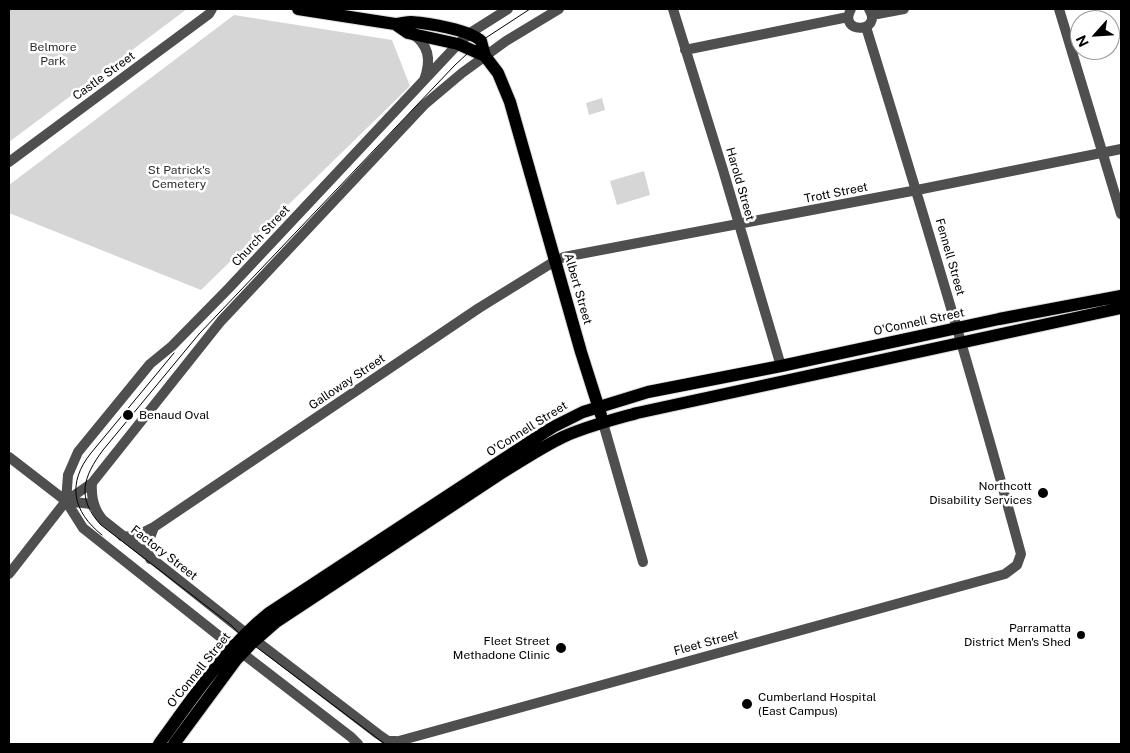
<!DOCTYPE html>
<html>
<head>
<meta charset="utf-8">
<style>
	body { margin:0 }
	#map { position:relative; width:1130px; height:753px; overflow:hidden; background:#fff; font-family:"Public Sans",sans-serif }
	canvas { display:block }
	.frame { position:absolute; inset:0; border:10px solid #000; pointer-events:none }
	.north { position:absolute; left:1070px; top:10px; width:50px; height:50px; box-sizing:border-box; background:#fff; border:1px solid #999; border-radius:50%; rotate:244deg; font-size:14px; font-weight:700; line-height:20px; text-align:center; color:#000 }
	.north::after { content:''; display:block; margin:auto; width:18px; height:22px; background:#000; clip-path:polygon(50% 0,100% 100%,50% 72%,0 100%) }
</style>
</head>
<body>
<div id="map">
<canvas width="1130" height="753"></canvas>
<div class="frame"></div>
<div class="north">N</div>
</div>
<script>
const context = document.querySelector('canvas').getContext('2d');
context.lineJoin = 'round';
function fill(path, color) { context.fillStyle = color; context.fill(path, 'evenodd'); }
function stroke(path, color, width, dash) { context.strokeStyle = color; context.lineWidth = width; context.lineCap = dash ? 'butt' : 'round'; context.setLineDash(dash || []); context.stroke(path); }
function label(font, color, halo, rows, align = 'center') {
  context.font = font + ' "Public Sans",sans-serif'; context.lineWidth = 5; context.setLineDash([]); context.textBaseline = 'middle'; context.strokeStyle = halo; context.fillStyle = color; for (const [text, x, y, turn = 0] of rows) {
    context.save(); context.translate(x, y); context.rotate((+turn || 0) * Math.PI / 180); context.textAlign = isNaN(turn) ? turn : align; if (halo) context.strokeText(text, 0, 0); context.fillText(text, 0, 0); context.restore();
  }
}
fill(new Path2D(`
	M9,9H187L9,142Z
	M234,15L392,40L410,86L201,290L9,213V185Z
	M602,98L605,110L589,115L586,103Z
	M644,171L650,195L617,205L610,181Z`), '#d6d6d6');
const primary = new Path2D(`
	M298,9L395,24C400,24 406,22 411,22C428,23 470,30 481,41L485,56L498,73L510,102L581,352L601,415
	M395,24L408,33L458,44L485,56
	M159,744C193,698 224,649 269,613L528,443L553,427L583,412L648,392L781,366L999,319L1121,296
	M174,744L236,660L252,643L276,622L503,472C523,460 542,447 563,437C587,426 612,420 637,413L1121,308`);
stroke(primary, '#dbdbdb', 14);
stroke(new Path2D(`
	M673,9L723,170L781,366
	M851,9C837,35 884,33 869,9
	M872,15L904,9
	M412,34C430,45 431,62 424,80
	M685,50L848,17
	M9,162L209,14L212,9
	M603,423L643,562
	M9,457L66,501L83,528L233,647
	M92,483C91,497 94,510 103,520L247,634
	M66,501L68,475L78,452L150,364L172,346L229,288L458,44L470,33L508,9
	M66,501L91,504L94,506
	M122,536L134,537L154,527L479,308L555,261L564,257L917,190L1121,149
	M150,559L147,546L154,527
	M9,574L66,501L92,483L221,321L424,105L462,73L506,41L559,9
	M255,640L378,734L388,741H396
	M242,653L351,737L358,744
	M388,744L1005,574L1017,565L1021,554C973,377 920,202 866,27`), '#4f4f4f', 10);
stroke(new Path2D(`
	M1059,9L1121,214`), '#4f4f4f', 10);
stroke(primary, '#000', 12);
stroke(new Path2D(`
	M102,535C72,511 67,483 91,453L174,353
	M385,744L243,637L231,625L101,525C76,498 83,477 103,450L199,334L455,65L481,41L530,9`), '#000', 1);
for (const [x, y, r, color] of [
	[128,415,6,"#000"],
	[1043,493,6,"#000"],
	[1081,635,5,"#000"],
	[561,648,6,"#000"],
	[747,704,6,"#000"]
]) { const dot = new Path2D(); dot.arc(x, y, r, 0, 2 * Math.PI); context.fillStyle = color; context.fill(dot); stroke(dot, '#fff', 2); }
label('12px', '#2d2d2d', '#fff', [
	["Belmore",53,47],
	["Park",53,61],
	["St Patrick's",179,170],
	["Cemetery",179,184]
]);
label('12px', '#000', '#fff', [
	["Castle Street",104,76,-36],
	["Harold Street",740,184,74],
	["Trott Street",836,193,-11],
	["Church Street",261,236,-47],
	["Fennell Street",950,257,74],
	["Albert Street",578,289,74],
	["O'Connell Street",919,322,-12],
	["Galloway Street",347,382,-34],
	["O'Connell Street",527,429,-32],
	["Factory Street",164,553,38],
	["Fleet Street",706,643,-15],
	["O'Connell Street",199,670,-51]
]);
label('12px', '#000', '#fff', [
	["Benaud Oval",139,415,"left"],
	["Northcott",1032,486],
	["Disability Services",1032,500],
	["Parramatta",1071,628],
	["District Men's Shed",1071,642],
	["Fleet Street",550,641],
	["Methadone Clinic",550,655],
	["Cumberland Hospital",758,697,"left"],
	["(East Campus)",758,711,"left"]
], 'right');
</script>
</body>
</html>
